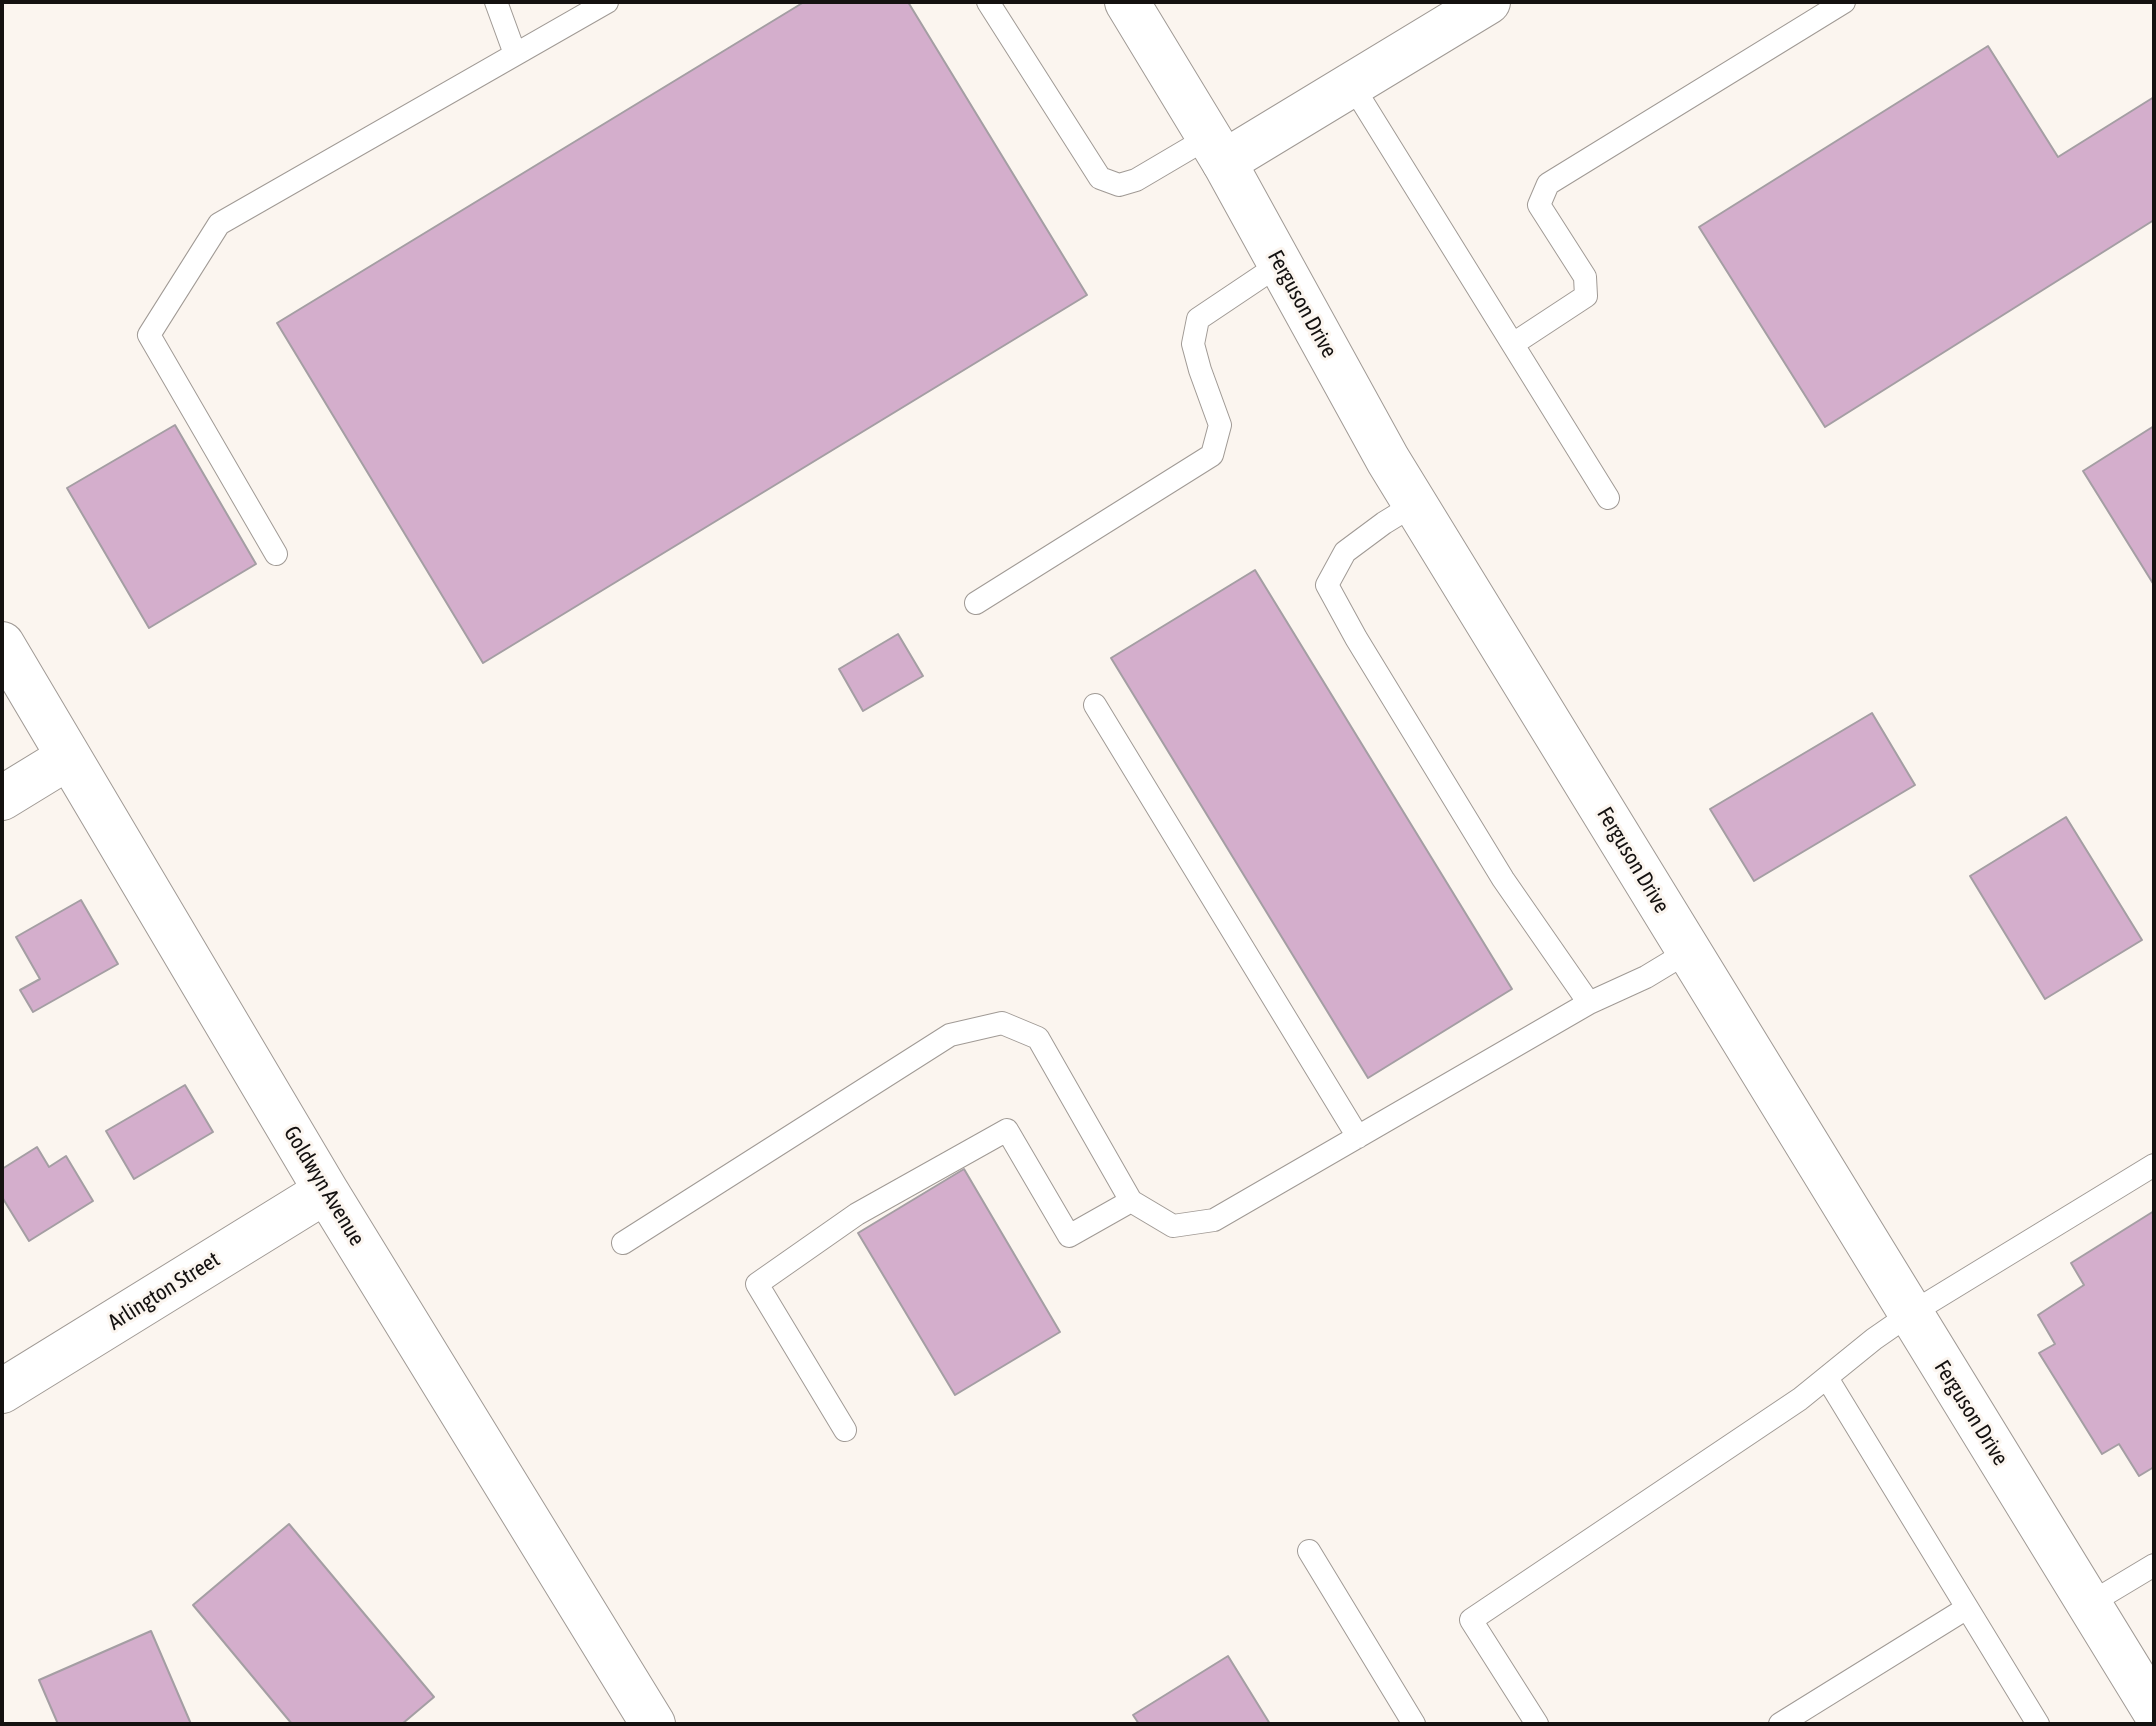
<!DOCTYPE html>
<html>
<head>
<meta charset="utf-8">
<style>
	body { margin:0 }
	#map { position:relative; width:2156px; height:1726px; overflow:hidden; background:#fbf5ef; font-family:"Asap Condensed",sans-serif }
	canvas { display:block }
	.frame { position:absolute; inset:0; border:4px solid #141110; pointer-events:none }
</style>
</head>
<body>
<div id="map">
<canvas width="2156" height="1726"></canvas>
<div class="frame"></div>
</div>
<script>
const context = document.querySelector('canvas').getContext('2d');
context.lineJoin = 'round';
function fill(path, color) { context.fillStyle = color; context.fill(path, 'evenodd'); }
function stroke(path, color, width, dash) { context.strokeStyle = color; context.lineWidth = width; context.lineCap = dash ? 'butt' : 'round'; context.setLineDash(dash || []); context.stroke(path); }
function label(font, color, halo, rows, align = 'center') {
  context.font = font + ' "Asap Condensed",sans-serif'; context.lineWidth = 6; context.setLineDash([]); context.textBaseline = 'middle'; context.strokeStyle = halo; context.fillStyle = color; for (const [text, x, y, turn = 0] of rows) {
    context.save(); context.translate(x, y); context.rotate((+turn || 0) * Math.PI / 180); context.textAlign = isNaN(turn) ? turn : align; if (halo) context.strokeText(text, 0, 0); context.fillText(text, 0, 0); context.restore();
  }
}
const building = new Path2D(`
	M804,2H908L1087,295L483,663L277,323Z
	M1988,46L2058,157L2154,97V220L1825,427L1699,227Z
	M175,425L256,564L149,628L67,488Z
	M2154,426V585L2083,471Z
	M1255,570L1512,989L1368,1078L1111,658Z
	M898,634L923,676L863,711L839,669Z
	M1872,713L1915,785L1754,881L1710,809Z
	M2066,817L2142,940L2045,999L1970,876Z
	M81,900L118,964L33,1012L20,990L40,979L16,937Z
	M185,1085L213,1132L134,1179L106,1131Z
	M37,1147L49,1167L66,1156L93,1201L29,1241L2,1197V1169Z
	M964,1169L1060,1332L955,1395L858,1233Z
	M2154,1211V1467L2139,1476L2119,1444L2102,1454L2039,1353L2055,1344L2038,1315L2084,1285L2071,1263Z
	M289,1524L434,1697L402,1724H292L193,1605Z
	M151,1631L191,1724H58L39,1680Z
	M1228,1656L1270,1724H1139L1133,1715Z`);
fill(building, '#d4aecc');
stroke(building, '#a49ea3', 2);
const lane = new Path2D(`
	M496,2L515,54
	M988,2L1100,178L1119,185L1136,180L1209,137
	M1352,85L1608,498
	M1513,344L1586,296L1585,277L1539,205L1548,184L1844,2
	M1415,504L1384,523L1345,552L1327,585L1356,638L1503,879L1589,1003L1646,977L1689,951
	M276,554L149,335L219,224L607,2
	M976,603L1212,455L1220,425L1200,370L1193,344L1198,319L1280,264
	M1095,705L1358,1137
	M623,1243L950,1035L1002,1023L1038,1038L1131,1201L1173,1226L1214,1220L1589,1003
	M1827,1378L2038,1724
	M845,1430L757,1284L857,1214L1007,1130L1069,1236L1131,1201
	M1309,1551L1414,1724
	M2089,1604L2154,1565
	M1537,1724L1471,1620L1800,1399L1874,1339L1910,1314L2154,1165
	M1780,1724L1967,1608`);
const street = new Path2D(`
	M1224,162L1488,2
	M2,644L326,1191L653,1724
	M2,798L69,757
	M2,1391L326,1191`);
const secondary = new Path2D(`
	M1127,2L1224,162L1388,460L2154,1710`);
stroke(lane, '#a09a95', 24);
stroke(street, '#a09a95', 46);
stroke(secondary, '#a09a95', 46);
stroke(lane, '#fff', 22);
stroke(street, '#fff', 44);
stroke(secondary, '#fff', 44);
label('22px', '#141110', '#fbf5ef', [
	["Ferguson Drive",1302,304,61],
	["Ferguson Drive",1633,860,59],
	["Goldwyn Avenue",324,1186,59],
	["Arlington Street",164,1291,-32],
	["Ferguson Drive",1971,1413,58]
]);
</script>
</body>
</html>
